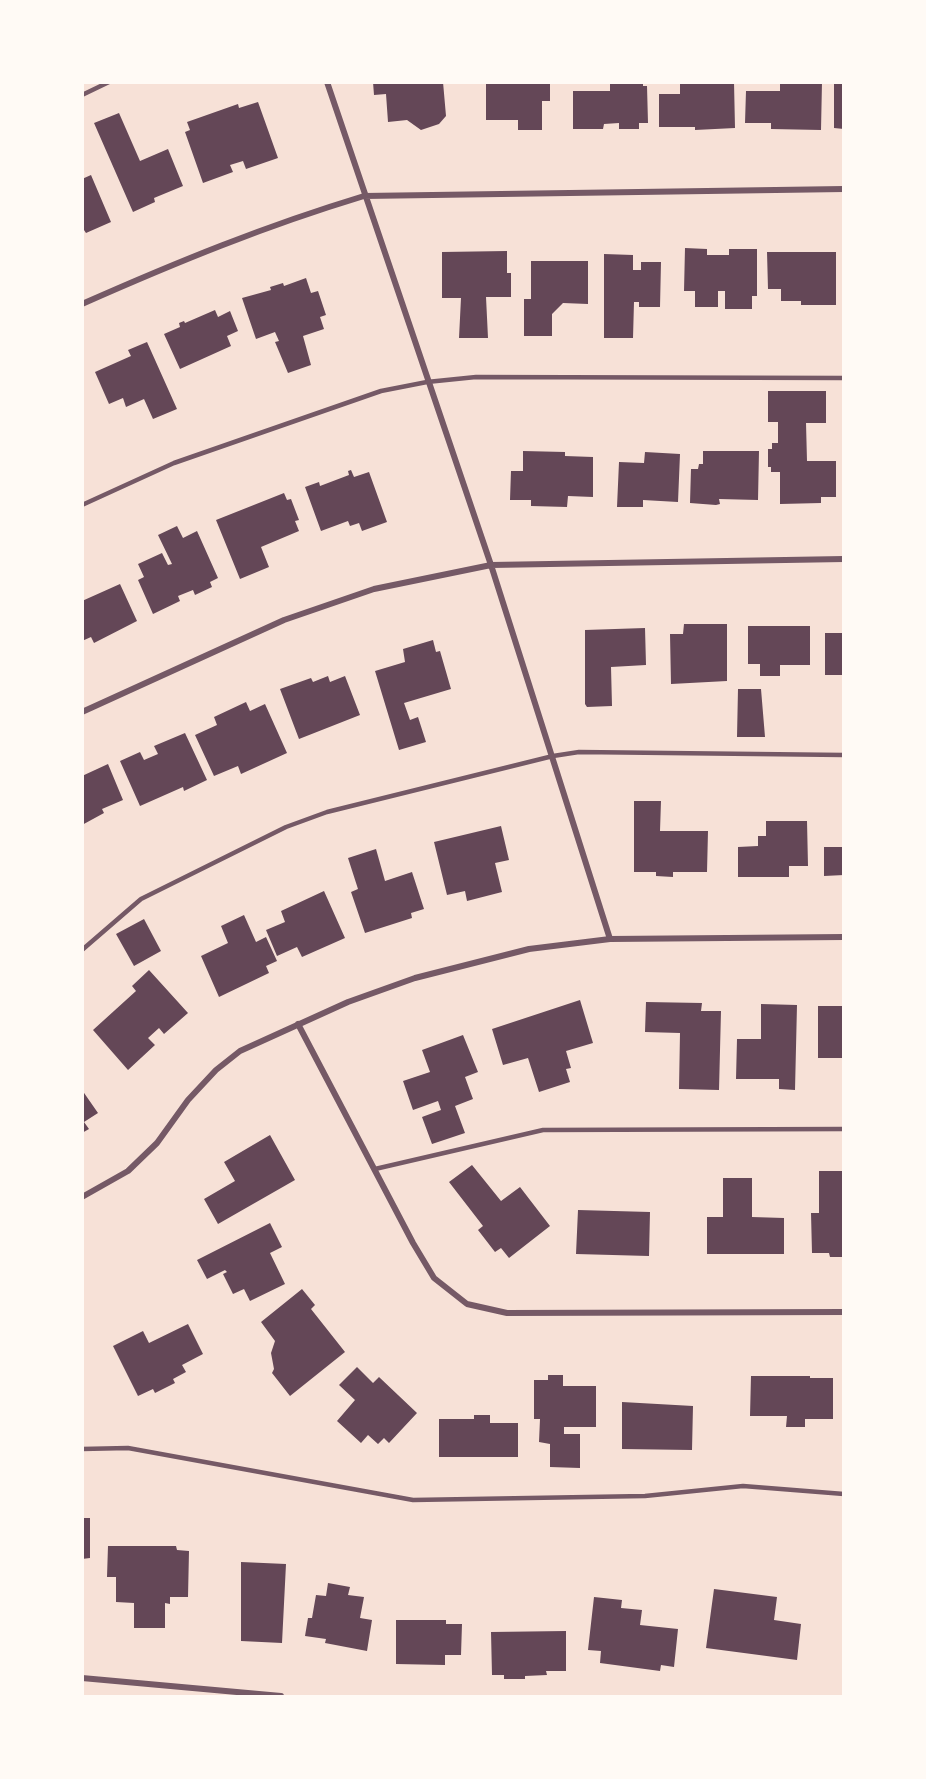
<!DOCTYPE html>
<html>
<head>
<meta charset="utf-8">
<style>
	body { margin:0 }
	#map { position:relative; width:926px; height:1779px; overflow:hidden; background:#f7e1d7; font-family:Barlow,sans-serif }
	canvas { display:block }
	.frame { position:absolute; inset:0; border:84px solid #fffaf5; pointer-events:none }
</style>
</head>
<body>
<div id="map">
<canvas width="926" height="1779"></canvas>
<div class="frame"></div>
</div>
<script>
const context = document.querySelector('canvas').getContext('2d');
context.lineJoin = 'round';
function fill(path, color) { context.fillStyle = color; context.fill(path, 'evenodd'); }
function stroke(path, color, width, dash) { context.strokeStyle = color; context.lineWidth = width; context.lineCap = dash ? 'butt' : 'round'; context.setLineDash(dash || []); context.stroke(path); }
fill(new Path2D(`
	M373,82H443L446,116L439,124L421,130L407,120L388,122L386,94L374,95Z
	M486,82H550V101H542V130H518V120H486Z
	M610,82H643V86H647L648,123H639V129H619V123L604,124L603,129H573V91H610Z
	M734,82L735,128L695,130V127H659V94H680V83Z
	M780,82H822L821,130L771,129V123H745L746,91H780Z
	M834,82H844V129L834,128Z
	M258,102L278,158L246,169L243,161L230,165L233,172L203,183L185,132L190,130L187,122L238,104L239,108Z
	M119,113L140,161L168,149L183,186L154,198L155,202L133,212L94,123Z
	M91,175L111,222L86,233L82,227V179Z
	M685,248L707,249V255H729V249H757V296H752V309H725V291H718V307H695V291H684Z
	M507,251V273H511V297H486L488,338H459L461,298H442V252Z
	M767,252H836V305H801V301H781V289H768Z
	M604,254L633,255V270H641V262H661L660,307H639V302H634L633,338H604Z
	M531,261H588V304L563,303L552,314V336H524V299H531Z
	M306,278L311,293L318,291L326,315L320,317L324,329L303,336L311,365L288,373L275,342L279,341L275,332L256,339L242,298L271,290L270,287L283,283L284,286Z
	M215,310L218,317L230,311L238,331L227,336L231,346L180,369L164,334L180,327L179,323L184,321L185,323Z
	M147,342L177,409L153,419L144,399L126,407L123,398L109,404L95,372L131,356L128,350Z
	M768,391H826V423H806L807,461H836V497H821V503L780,504V472H771V467H768V449H772V443H778V422H768Z
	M523,451L565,452V456L593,457V497L568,496L567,507L531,506V500H510L511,471H523Z
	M703,451H759L758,500L719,499L720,504L716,505L690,503L691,469H698L699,464H703Z
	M645,452L680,454L678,502L643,500V507H617L619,462L644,463Z
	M351,470L354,477L369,472L387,522L362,531L359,523L350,526L348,521L321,531L305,487L319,482L320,486L349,475L348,471Z
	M284,493L287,500L291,499L299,520L295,521L299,531L261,547L269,567L240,579L216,520Z
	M177,526L183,538L197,531L218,578L210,582L212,587L195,595L193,590L178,596L180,601L153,614L138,580L144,577L138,564L162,553L168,565L172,564L158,535Z
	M120,584L137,621L94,643L91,637L82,641V601Z
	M684,624H727V681L671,684L670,634H683Z
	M748,626H810V665H780V676H760V664H748Z
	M645,628L646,665L611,667L612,706L587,707L585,704V630Z
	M825,633H844V675H825Z
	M433,640L436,652L440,651L451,689L404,703L410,720L418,717L426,742L399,750L375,671L405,662L403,649Z
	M328,676L330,682L345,676L360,715L299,739L280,689L311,678L313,682Z
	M738,689H761L765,737H737Z
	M246,702L250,711L265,704L287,753L241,774L238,766L214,776L195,735L217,725L214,717Z
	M185,733L207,780L184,791L183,787L140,806L120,761L140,752L144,760L158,754L154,746Z
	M108,764L123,800L102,809L104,813L82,825V776Z
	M634,801H661L660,831H708L707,872H673V877L656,876V872H634Z
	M766,821H807L808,866H789V877H738V847L758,846V836H766Z
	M501,826L509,860L495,863L502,892L467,901L465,891L447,895L434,842Z
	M824,847H844V875L824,876Z
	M376,849L385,881L412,872L424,909L411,913L412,918L365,933L351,892L358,889L348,858Z
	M324,891L345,938L302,957L297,947L277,956L266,930L285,922L281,911Z
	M244,915L256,942L266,937L277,961L266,966L269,973L219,997L201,956L228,943L221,926Z
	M144,919L161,951L134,966L116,934Z
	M149,970L188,1013L164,1034L159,1028L148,1038L155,1045L128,1070L93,1030L136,991L132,986Z
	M580,1000L593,1043L566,1051L571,1068L566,1069L570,1082L539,1092L528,1058L503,1065L492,1029Z
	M646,1002L702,1003L701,1011H721L719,1090L679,1089L680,1033L645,1032Z
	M761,1004L797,1005L795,1090L779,1089V1079H736L737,1039H761Z
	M818,1006H844V1058H818Z
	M463,1035L478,1072L465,1077L473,1099L455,1106L465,1133L432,1144L422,1117L441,1110L438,1101L413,1110L403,1081L430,1072L422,1050Z
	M82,1090L98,1113L84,1122L89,1129L82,1133Z
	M270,1135L295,1180L218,1224L204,1199L235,1181L224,1162Z
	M472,1165L501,1201L520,1187L550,1226L509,1258L501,1248L495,1252L478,1230L483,1226L449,1182Z
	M819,1171H844V1257H830L829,1253H812L811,1213H819Z
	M723,1178H752V1217L784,1218V1254H707V1217H723Z
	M578,1210L650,1212L649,1256L576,1254Z
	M270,1223L282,1247L270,1253L285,1284L250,1301L244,1289L233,1294L223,1274L227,1272L225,1270L207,1279L197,1260Z
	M302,1289L315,1305L311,1309L345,1352L290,1396L272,1373L274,1369L271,1353L275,1341L261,1322Z
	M188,1324L203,1354L182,1365L186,1372L173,1379L175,1383L155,1393L153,1389L138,1396L113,1346L143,1331L149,1343Z
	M357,1367L373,1383L379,1377L417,1413L389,1443L384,1438L378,1444L368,1435L361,1443L337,1421L355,1400L339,1385Z
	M548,1375H563V1386H596V1427H564V1434H580V1468L550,1467V1444L539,1442L540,1419H534V1380H548Z
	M751,1376H810V1378H833V1419H805V1427H786L787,1416H750Z
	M622,1402L693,1406L692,1450L622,1449Z
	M474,1415H490V1423H518V1457H439V1419H474Z
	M82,1518H90V1558L82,1559Z
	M108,1546H176L177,1550L189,1551L188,1597H170V1604L165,1603V1628H134V1603L116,1602V1577H107Z
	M241,1562L286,1564L282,1643L241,1641Z
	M328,1583L350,1587L348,1595L364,1597L360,1618L372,1620L367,1651L325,1643L326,1639L305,1636L308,1618H312L316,1595L326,1596Z
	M714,1589L777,1597L774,1620L801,1624L797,1660L706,1648Z
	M594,1597L622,1600L621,1608L642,1610L640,1625L678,1629L674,1667L661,1665L660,1671L600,1663L601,1651L588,1650Z
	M396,1620H446V1624H462L461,1655H445V1665L396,1664Z
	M566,1631V1671H546L547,1675L525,1676V1679H504V1675H492L491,1632Z`), '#644757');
stroke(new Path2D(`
	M82,95L109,82
	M82,505L174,463L381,391L427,382L476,377L844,378
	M82,950L141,899L286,827L327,812L553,756L579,752L844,755
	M375,1169L543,1130L844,1129
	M82,1449L128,1448L413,1500L645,1496L743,1486L844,1494`), '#755966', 4.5);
stroke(new Path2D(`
	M327,82L491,565L610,939
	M82,304C177,262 265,226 364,196L844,189
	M82,712L284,620L374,589L491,565L844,559
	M298,1024L413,1243L434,1278L467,1304L507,1313L844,1312
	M82,1197L128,1171L157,1143L188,1100L216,1070L240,1051L348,1002L415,978L529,949L610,939L844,937
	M82,1678L281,1696`), '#755966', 6);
</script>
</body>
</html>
